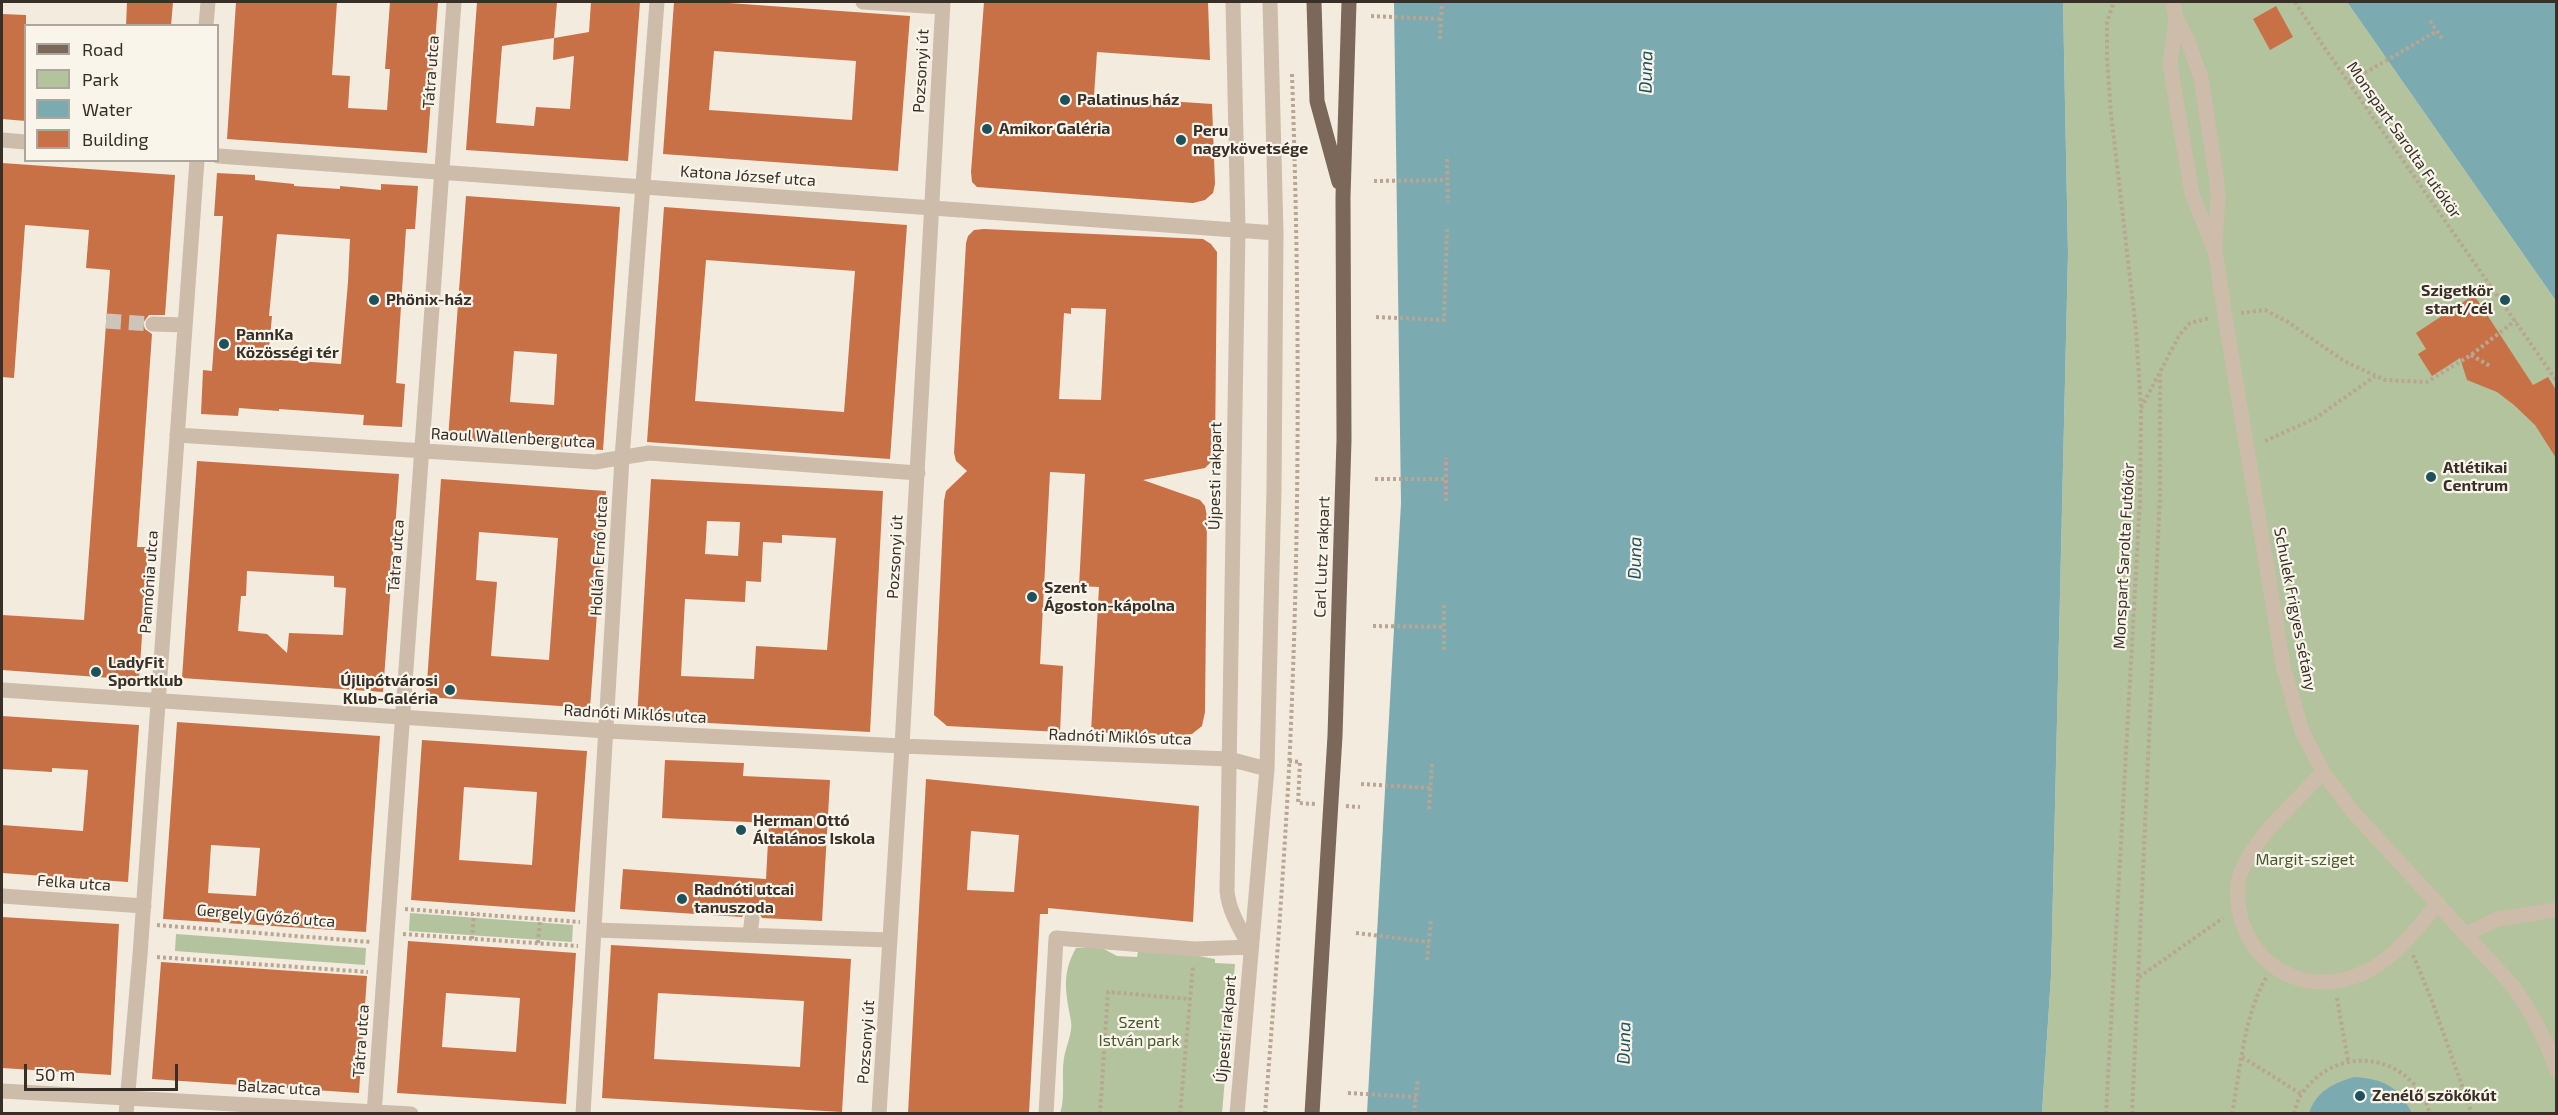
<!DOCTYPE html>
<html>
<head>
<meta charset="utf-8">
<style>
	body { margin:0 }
	#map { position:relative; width:2558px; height:1115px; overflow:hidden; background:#f3ebde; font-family:"Exo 2",sans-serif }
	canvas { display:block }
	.frame { position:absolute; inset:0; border:3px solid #392f29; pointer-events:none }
	.legend { position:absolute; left:24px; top:24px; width:195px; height:138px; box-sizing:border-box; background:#faf5ea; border:2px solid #ada69d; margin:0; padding:8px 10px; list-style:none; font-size:18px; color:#392f29 }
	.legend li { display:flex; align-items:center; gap:12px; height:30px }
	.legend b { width:30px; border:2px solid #ada69d }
	.scale { position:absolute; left:24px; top:1064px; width:154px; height:27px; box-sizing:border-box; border:3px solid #392f29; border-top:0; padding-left:8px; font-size:18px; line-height:21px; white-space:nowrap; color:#392f29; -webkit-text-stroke:4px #faf5ea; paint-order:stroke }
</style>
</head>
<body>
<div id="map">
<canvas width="2558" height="1115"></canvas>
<div class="frame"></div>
<ul class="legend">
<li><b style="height:8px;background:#7b685a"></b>Road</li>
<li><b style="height:16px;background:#b3c39d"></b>Park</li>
<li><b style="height:16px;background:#7caab1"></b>Water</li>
<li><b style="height:16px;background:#c97146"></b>Building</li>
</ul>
<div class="scale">50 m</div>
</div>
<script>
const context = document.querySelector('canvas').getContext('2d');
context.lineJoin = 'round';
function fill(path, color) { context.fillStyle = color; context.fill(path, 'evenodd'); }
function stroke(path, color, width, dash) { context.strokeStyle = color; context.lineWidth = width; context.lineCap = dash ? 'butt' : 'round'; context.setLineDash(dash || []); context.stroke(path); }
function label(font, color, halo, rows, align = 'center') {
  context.font = font + ' "Exo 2",sans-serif'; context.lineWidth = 4.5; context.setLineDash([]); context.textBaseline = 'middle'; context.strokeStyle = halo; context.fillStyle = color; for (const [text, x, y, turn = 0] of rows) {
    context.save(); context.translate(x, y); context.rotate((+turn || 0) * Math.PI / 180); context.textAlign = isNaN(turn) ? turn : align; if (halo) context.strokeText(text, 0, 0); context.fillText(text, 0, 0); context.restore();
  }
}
fill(new Path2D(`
	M2063,2H2347L2556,301V1113L2042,1114L2051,976L2068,254Z
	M410,913L573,925L572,942L409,931Z
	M176,934L366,948L365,965L175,951Z
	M1076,948H1102L1117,956L1137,957L1138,951L1176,952L1215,959V963L1235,964L1222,1113L1060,1114C1066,1094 1061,1077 1064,1058C1066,1046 1073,1032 1071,1021C1066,993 1061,975 1076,948Z`), '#b3c39d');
fill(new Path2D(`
	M1394,2H2063L2068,254L2051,976L2042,1113H1367L1401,503Z
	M2347,2H2556V301Z
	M2354,1077C2384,1079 2398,1086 2412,1113H2309C2316,1092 2333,1083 2354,1077Z`), '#7caab1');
fill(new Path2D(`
	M127,2H173L171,26H126Z
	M236,2H337L332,75L350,76L348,108L387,110L390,69H385L390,2H438L427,153L227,139Z
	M477,2H557L554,38L589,32L591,2H640L628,161L466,150ZM554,38L553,60L574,56L570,109L536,107L534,126L496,123L502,46Z
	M674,2H715L910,16L898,171L663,154ZM714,51L856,61L852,120L709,110Z
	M984,2H1208L1210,60L1097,52L1094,96L1212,104L1215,184L1213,193L1205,200L1193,203L977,187L972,182L971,172Z
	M2276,6L2293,37L2270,50L2253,19Z
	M2,14L26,15V121L2,119Z
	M2,163L175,175L165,315H149L143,323L145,329L152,334L137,547H148L139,680L2,670V615L84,620L110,270L86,268L89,230L25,225L14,378L2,377Z
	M217,173L255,175V180L294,184V186L340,189V186L381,190V184L418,186L415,229H406L396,383L405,384L402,427L363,425L364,415L279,409V411L239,408L238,416L201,414L203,370L212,371L223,216H214ZM277,234L350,239L348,282L341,364L268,359L272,316H269Z
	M466,196L620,207L603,450L448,439ZM514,351L557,354L554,405L510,402Z
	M664,207L907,225L890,459L647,442ZM706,260L855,271L844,412L695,401Z
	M984,229L1203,239L1211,244L1217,252L1215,451L1213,460L1205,468L1143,480L1200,500L1205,506L1207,517L1205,712L1202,726L1192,734L1180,736L1091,732L1099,587L1079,586L1085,474L1050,472L1040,664L1063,666L1060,732L947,726L934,715L944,501L946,491L967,471L956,461L954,453L966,243L968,236L974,230ZM1071,308L1106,309L1101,400L1059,399L1064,313L1071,314Z
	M2474,295L2533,385L2548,377L2556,390V458L2535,425L2514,405L2497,392L2467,380L2460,358L2432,376L2418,354L2426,349L2416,333Z
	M197,461L399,474L383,692L182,678ZM247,571L334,576V587L346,588L343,635L289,633L287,653L267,634L238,631L241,596H246Z
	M441,479L606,491L590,708L426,697ZM479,532L558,538L549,660L491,656L497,582L476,580Z
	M651,479L883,491L870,732L637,719ZM707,521L740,522L738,556L705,554ZM782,535L836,538L827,650L756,646L754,679L681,676L685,599L745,602L746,581L761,582L763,542L782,543Z
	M2,716L139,725L128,882L2,873V825L83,831L88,770L52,768V772L2,769Z
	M177,722L380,736L366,932L163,919ZM211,845L260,848L256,896L208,893Z
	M422,740L587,751L575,912L411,900ZM464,787L537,792L532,865L459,860Z
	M665,760L744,763L743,776L830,780L822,921L762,918L758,911L753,908L745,912L742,917L620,909L623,869L766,879L769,823L662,818Z
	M926,779L1199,806L1193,922L1048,908V914H1040L1029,1113H908ZM971,831L1019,835L1014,892L967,890Z
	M2,917L119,924L111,1075L2,1068Z
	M408,941L576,953L566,1104L397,1093ZM446,993L520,998L516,1052L442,1047Z
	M611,945L851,959L842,1112L602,1098ZM658,993L804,1001L800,1067L654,1059Z
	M161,962L367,976L359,1093L152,1079Z`), '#c97146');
stroke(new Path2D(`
	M106,321L153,324`), '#cec5ba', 15, [15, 8]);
stroke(new Path2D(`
	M2295,2L2324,47L2556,380
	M1371,16L1441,19
	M2430,21L2443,40
	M1440,39L1442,2
	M2349,82L2437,31
	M1447,159L1448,202
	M1374,181L1447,180
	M2241,313L2265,310L2288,322L2344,361L2385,380L2427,382L2471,355L2516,320
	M1376,317L1444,320L1447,229
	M2471,355L2490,366
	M2141,408L2180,334L2190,323L2210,318
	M2265,441L2316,418L2375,376
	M1375,479H1446
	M1446,501V458
	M1444,605V650
	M1373,626L1444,627
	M1289,761L1300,762L1298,803L1315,804
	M1361,784L1430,788
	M1346,806L1360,807
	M1429,809L1432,764
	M405,909L580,922
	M157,925L371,942
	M1356,933L1429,942
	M403,934L578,946
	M472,939L474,914
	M538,943L540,919
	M2413,955L2432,1001L2472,1114
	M157,957L368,972
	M1427,960L1431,920
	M2139,977L2223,918
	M2337,998L2348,1061
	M2242,1057L2301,1094
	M1348,1093L1416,1097
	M2426,1101L2468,1099
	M1100,1114L1108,992L1190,999
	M1180,1114L1193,965
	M1265,1114C1274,999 1283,884 1289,769C1300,538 1300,306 1292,74
	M1414,1114L1418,1078
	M2106,1114L2140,499L2141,408L2136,330L2111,113L2107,58V22L2114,2
	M2132,1114L2160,494V372
	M2232,1114C2240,1071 2244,1015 2266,978
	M2294,1114C2296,1106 2298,1098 2303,1092C2339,1042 2413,1054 2430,1114`), '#b8a693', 4, [3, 3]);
stroke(new Path2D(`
	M863,2L942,7
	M1233,2L1238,229L1227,891C1229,912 1240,928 1250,947
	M2173,2L2176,18L2188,41L2201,78L2216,175L2218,196L2215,250L2225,316L2284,670L2302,731L2323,772L2353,812L2513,986C2531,1012 2546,1038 2556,1069
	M2176,18L2170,64L2173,83L2192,194L2213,246
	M206,26L208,2
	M2,140L26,142
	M218,156L1276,233
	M153,324L185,325
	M177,435L595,462L649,453L918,473
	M2,690L607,731L902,746L1229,759L1267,769
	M2323,772C2296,802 2258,833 2242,870C2235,884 2237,905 2241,919C2257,969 2303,993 2353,977C2389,966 2415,931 2438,903
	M2,896L144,906
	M595,930L890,940
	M2467,934L2497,919L2556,910
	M750,935L752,918
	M2,1091L411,1114
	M126,1114L140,955L197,160
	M374,1114L454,2
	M583,1114L622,458L657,2
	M879,1114L902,746L943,2
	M1046,1114L1056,938L1195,949L1250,947
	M1237,1114L1267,769L1274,489L1276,233L1270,2`), '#ccbca9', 15);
stroke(new Path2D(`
	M1314,2L1317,101L1339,182
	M1312,1114L1335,736L1344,440L1343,197L1349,2`), '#7b685a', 15);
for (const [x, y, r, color] of [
	[1065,100,6,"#1d525c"],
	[987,129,6,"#1d525c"],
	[1181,140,6,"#1d525c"],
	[374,300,6,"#1d525c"],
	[2505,300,6,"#1d525c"],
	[224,344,6,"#1d525c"],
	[2431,477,6,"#1d525c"],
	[1032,597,6,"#1d525c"],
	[96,672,6,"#1d525c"],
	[450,690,6,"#1d525c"],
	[741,830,6,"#1d525c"],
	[682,899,6,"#1d525c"],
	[2360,1096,6,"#1d525c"]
]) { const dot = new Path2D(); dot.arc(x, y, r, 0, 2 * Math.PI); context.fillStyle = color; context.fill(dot); stroke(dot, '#faf5ea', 2); }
label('16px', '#392f29', '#faf5ea', [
	["Pozsonyi út",921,71,-87],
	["Tátra utca",431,72,-86],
	["Monspart Sarolta Futókör",2404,140,55],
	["Katona József utca",748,176,4],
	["Raoul Wallenberg utca",513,438,3],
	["Újpesti rakpart",1215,476,-89],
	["Tátra utca",396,556,-86],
	["Hollán Ernő utca",599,556,-87],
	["Monspart Sarolta Futókör",2124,556,-87],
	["Pozsonyi út",895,557,-87],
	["Carl Lutz rakpart",1322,557,-88],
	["Pannónia utca",149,582,-86],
	["Schulek Frigyes sétány",2295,609,79],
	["Radnóti Miklós utca",635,714,3],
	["Radnóti Miklós utca",1120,737,2],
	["Felka utca",74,883,4],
	["Gergely Győző utca",266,916,5],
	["Újpesti rakpart",1226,1029,-85],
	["Tátra utca",361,1041,-86],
	["Pozsonyi út",866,1042,-86],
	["Balzac utca",279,1088,3]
]);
label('bold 16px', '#392f29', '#faf5ea', [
	["Palatinus ház",1077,100],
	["Amikor Galéria",999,129],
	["Peru",1193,131],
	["nagykövetsége",1193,149],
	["Szigetkör",2493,291,"right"],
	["start/cél",2493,309,"right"],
	["Phönix-ház",386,300],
	["PannKa",236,335],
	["Közösségi tér",236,353],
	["Atlétikai",2443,468],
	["Centrum",2443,486],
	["Szent",1044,588],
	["Ágoston-kápolna",1044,606],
	["LadyFit",108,663],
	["Sportklub",108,681],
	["Újlipótvárosi",438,681,"right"],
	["Klub-Galéria",438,699,"right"],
	["Herman Ottó",753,821],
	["Általános Iskola",753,839],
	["Radnóti utcai",694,890],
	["tanuszoda",694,908],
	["Zenélő szökőkút",2372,1096]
], 'left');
label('16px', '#44582c', '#faf5ea', [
	["Margit-sziget",2305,860],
	["Szent",1139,1023],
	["István park",1139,1041]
]);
label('italic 18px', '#1d525c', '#faf5ea', [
	["Duna",1646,72,-89],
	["Duna",1635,558,-89],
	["Duna",1624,1043,-89]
]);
</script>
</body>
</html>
